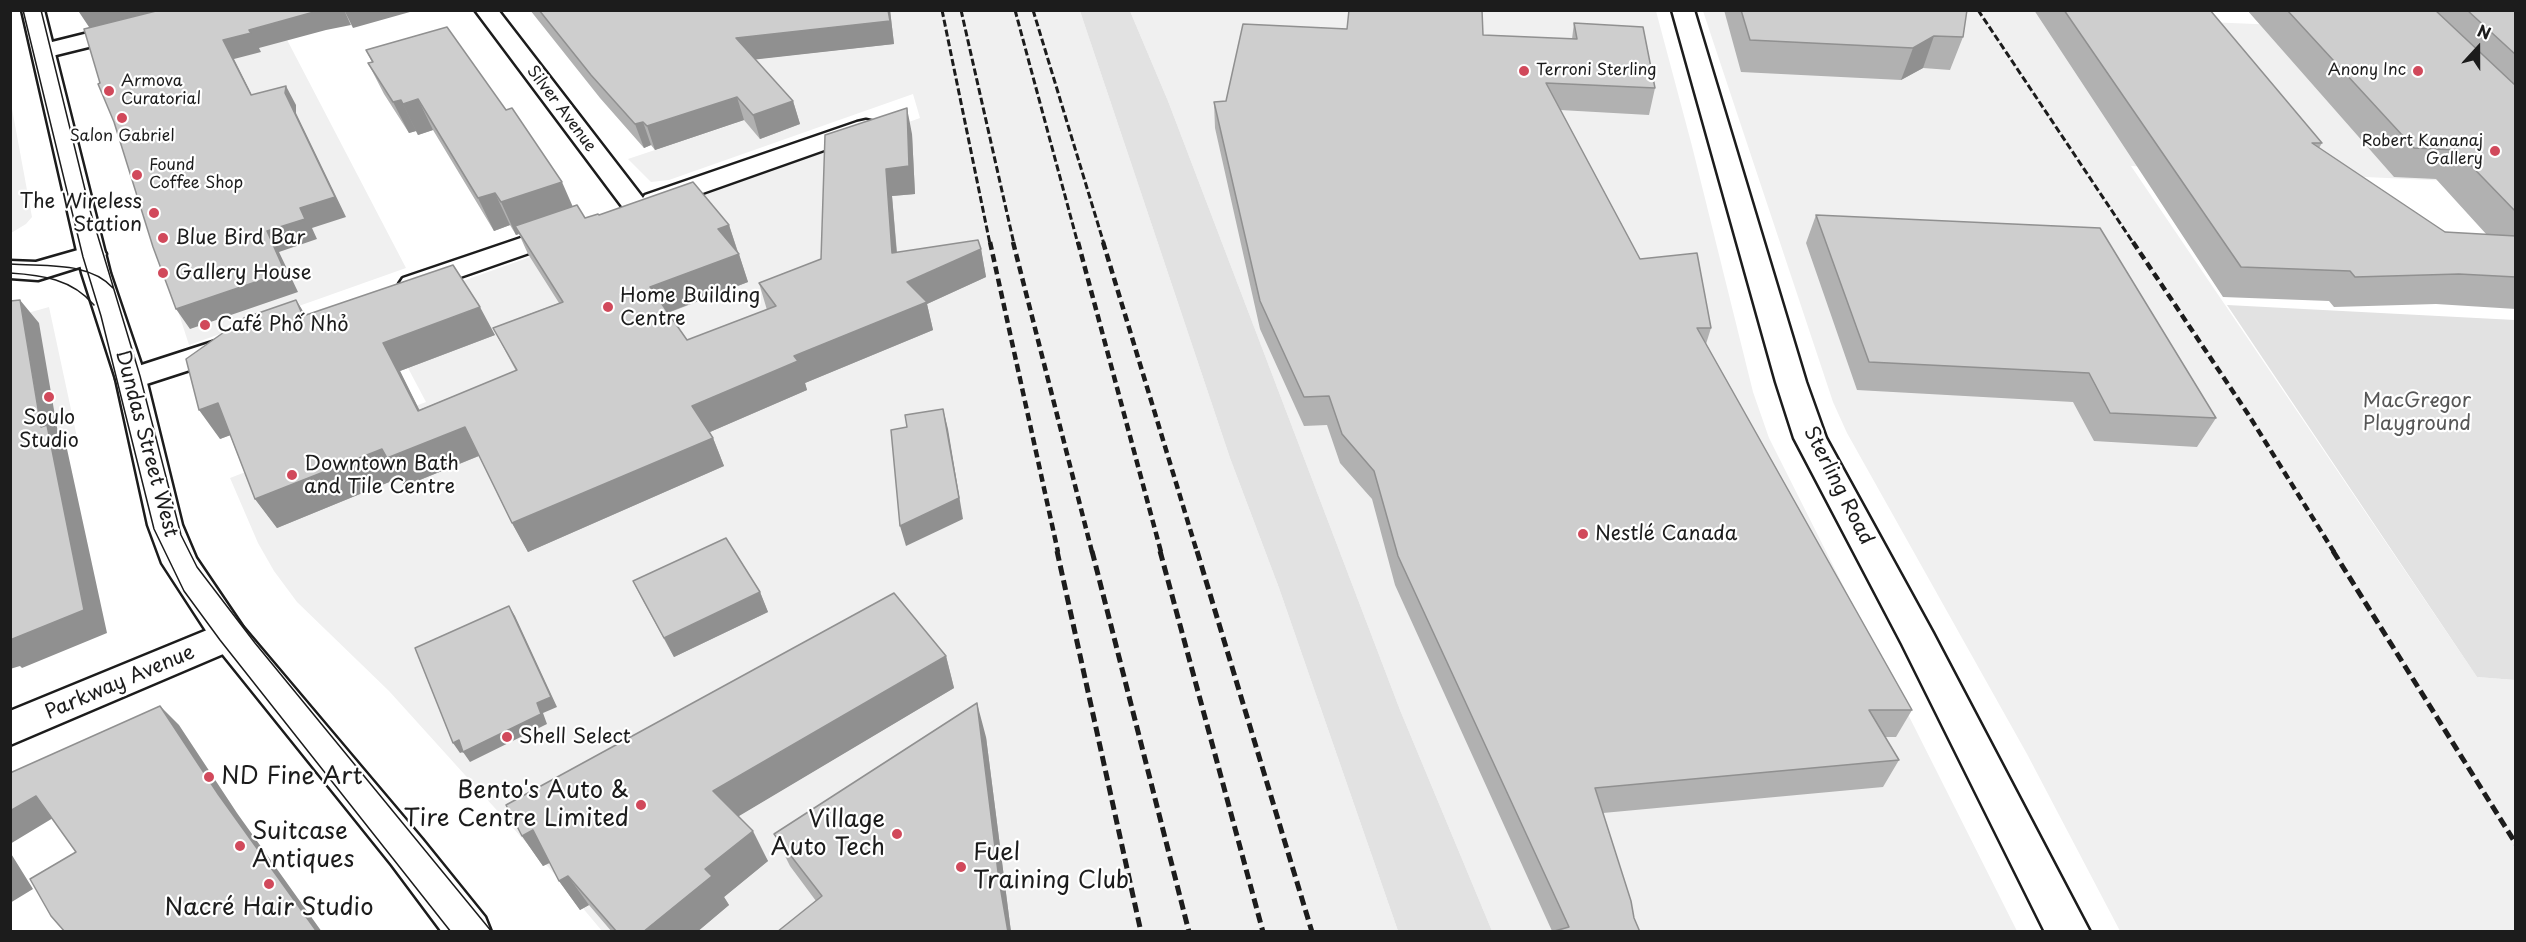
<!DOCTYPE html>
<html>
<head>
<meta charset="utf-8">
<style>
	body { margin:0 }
	#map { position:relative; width:2526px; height:942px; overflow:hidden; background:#fff; font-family:"Playpen Sans",sans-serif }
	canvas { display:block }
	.frame { position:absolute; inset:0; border:12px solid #1c1c1c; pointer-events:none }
	.north { position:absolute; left:2448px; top:18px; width:60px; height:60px; -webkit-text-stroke:4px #fff; paint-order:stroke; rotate:21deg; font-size:16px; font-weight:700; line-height:24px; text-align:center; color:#1c1c1c }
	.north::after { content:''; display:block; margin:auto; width:21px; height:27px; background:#1c1c1c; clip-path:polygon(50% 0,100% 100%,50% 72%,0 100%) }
</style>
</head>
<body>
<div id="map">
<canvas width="2526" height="942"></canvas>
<div class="frame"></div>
<div class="north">N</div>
</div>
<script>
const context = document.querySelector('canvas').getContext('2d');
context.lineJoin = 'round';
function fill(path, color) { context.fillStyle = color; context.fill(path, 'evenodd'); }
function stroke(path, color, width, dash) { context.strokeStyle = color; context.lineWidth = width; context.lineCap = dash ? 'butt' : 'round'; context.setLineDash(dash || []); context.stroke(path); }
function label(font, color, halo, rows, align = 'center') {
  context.font = font + ' "Playpen Sans",sans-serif'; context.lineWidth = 4.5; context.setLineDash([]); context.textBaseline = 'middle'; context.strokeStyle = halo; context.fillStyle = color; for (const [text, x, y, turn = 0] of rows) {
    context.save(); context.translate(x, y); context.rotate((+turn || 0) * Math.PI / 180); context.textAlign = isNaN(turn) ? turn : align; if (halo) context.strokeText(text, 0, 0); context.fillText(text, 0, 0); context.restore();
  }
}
fill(new Path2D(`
	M2174,10L2183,21L2399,30L2515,184L2131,166L2477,677L2515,680V931H2120L2027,754L1847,433L1833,402L1703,11Z
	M272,11L406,268L189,345L96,57Z
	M639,11H1080L1230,458L1279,588L1398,931H602L550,869L389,691L297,602L274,571L258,543L230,478L426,402L408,368L460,282L920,118L913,94L669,180L651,182L628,159L736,123Z
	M1130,11H1656L1692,146L1753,392L1769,438L2017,931H1492L1400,710L1168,101Z
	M10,98L32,217L26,224L11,233Z
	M49,307L78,442L11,465L10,318Z`), '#f0f0f0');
fill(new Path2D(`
	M1080,11H1130L1168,101L1400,710L1492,931H1398L1279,588L1230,458Z
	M2227,305L2515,320V680L2477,677Z`), '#e2e2e2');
const minor = new Path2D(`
	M181,10H221L218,15L44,58L36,56L33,51L36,46Z
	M475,10H498L643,198L645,195L857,122L866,120L875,122L878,127L875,132L663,207L649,208L645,213L636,215L627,213Z
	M1672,10H1694L1806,382L1826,438L1933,633L2090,932H2045L1902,644L1794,438L1776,382Z
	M565,223L575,225L579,231L575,237L423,290L413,293L403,290L399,284L403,278Z
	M228,337L239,340L243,347L239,354L131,389L120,386L116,379L120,372Z
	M229,621L242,626L247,636L242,646L10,745V711Z`);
const tertiary = new Path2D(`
	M92,246L102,248L106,254L102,260L38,280L10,278V261L36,262Z`);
const secondary = new Path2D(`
	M22,10H44L110,273L146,379L182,525L196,558L242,626L422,839L485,917L491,932H442L392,865L216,646L162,563L148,525L116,379L82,273Z`);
stroke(minor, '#1c1c1c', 5);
stroke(tertiary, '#1c1c1c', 5);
stroke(secondary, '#1c1c1c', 5);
fill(minor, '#fff');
fill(tertiary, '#fff');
fill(secondary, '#fff');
stroke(new Path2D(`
	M23,10L83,257L101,316L154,529L184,591L220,640L451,932
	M41,10L90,210L140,376L181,535L197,567L255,643L492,932
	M10,264C44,267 89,261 113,288
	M10,273C42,275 72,279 94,305`), '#1c1c1c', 1.5);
stroke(new Path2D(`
	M942,10L990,244
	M961,10L1014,244
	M1015,10L1078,244
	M1033,10L1104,244
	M1978,10L2134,244`), '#1c1c1c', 3, [7, 3]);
stroke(new Path2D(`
	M990,242L1058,552
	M1013,242L1092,552
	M1078,242L1161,552
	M1103,242L1197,552
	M2133,242L2248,414L2334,552`), '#1c1c1c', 4.5, [8, 4.5]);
stroke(new Path2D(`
	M1057,551L1141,932
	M1092,551L1189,932
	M1160,551L1263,932
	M1197,551L1312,932
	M2333,551L2516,844`), '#1c1c1c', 5, [10, 5]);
fill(new Path2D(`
	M530,10H890L894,44L755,59L793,101L800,124L760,139L744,120L655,150L651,145L644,148L600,98Z
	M1724,10H1967L1963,37L1950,70L1923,68L1901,80L1741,72Z
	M2034,10H2210L2322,143L2319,148L2445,232L2487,235L2436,179L2394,177L2247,10H2516V309L2436,304L2334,307L2329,301L2223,297Z
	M1574,23L1655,88L1649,115L1560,110L1640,259L1711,328L1706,344L1912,710L1896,737H1885L1899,760L1883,787L1603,813L1634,918L1552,931L1395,585L1372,499L1340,463L1327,425L1304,426L1260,329L1215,128L1214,102L1226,101L1347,29L1572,39Z
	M366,50L573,207L585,218L599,215L729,225L748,282L668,313L687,340L767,310L759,283L821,259L912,134L915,194L892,196L897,252L981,249L986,277L927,304L933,330L805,383L807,390L710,432L713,438L724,466L528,552L512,523L479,456L405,486L399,478L277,528L255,499L230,435L220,439L296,300L306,316L495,335L400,371L419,410L516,371L493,328L559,303L528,254L519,234L516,235L510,225L494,231L433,130L418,135L416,131L409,133L384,94L368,63L372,62Z
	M1816,215L2216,418L2197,447L2094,441L2073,402L1857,390L1806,243Z
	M633,581L760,592L768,612L674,657L643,601Z
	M946,656L954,688L738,816L768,861L724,897L729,905L697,932H612L589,905L580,910L559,881L550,863L543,866L522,836Z
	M986,737L1011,932H777L816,901L790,866L774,834Z`), '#b1b1b1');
fill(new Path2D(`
	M83,10H170L91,30L79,12Z
	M321,10H344L351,25L326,30L259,48L261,52L234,59L262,115L251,95L223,40L249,30Z
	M344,10H417L353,28Z
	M890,10L894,44L742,61L736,38Z
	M1934,36L1923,68L1901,80L1913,48Z
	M286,86L296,105V113L346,217L312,228L317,239L279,252L298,292L190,329L176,309L267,231L300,208L285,93Z
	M737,97L744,120L655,150L647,126Z
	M418,99L433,130L418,135L403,104Z
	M401,100L416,131L409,133L393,102Z
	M793,101L800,124L760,139L753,115Z
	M907,108L912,134L915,194L892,196L899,281L892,253L886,169Z
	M643,122L651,145L644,148L635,124Z
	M562,182L576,214L515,226L519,234L516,235L501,202Z
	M495,193L510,225L494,231L478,198Z
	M729,225L738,253L718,229Z
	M981,249L986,277L927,304L933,330L805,383L807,390L703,435L692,406L794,356L907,282Z
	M739,254L748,282L661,315L650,287Z
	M20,300L39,323L59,439L67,449L107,633L22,668L20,666L10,669V640L41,427Z
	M296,300L314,329L303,316Z
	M480,307L495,335L400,371L434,439L465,427L481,455L405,486L399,478L277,528L255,499L418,411L383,343Z
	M218,403L239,432L220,439L199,410Z
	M943,409L948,429L963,519L906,546L900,526Z
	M713,438L724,466L528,552L512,523Z
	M760,592L768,612L674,657L664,638Z
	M509,606L515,616L557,707L543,713L547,724L470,762L463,752L460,753L453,743L537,703Z
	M946,656L954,688L729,822L713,791Z
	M977,703L986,737L1011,932H1008L999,880Z
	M160,706L179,725L237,813L322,932H317L218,794Z
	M36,796L58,815L10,844V811Z
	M533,830L555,860L543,866L522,836Z
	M753,831L768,861L724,897L729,905L697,932H643L705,869Z
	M10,852L33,889L10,903Z
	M568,876L589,905L580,910L559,881Z`), '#909090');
const building = new Path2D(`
	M160,10H321L249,30L251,33L223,40L251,95L286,86L285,93L335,197L300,208L305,219L267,231L285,272L176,309L153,247L114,122L98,84L100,83L84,29Z
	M539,10H888L890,21L736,38L793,101L753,115L737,97L647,126L643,122L635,124L591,75Z
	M1349,10H1482L1483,35L1577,39L1574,23L1643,27L1655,88L1546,83L1640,259L1697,253L1711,328H1697L1912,710H1869L1899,760L1595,788L1631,901L1634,918L1640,932H1551L1569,927L1398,556L1374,471L1342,434L1329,396L1304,397L1260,301L1214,102L1226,101L1243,24L1347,29Z
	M1741,10H1967L1963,37L1934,36L1913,48L1750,40Z
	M2064,10H2210L2322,143H2312L2445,232L2516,236V277L2459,274L2355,277L2350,271L2241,267Z
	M2287,10H2435L2516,86V212L2456,150L2414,148Z
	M2467,10H2516V55Z
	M447,27L506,110L512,108L562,182L501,202L495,193L478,198L418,99L403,104L401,100L393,102L368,63L373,62L366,50Z
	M907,108L909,166L886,169L892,253L978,240L981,249L907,282L927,302L794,356L798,361L692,406L713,438L512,523L465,427L387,458L382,449L255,499L218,403L199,410L186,359L244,318L296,300L303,316L453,265L480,307L383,343L418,411L517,370L493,328L563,302L515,226L577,205L585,218L598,214L599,215L693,182L729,225L718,229L739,254L650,287L687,340L776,306L759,283L821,259L825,135Z
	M1816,215L2100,228L2216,418L2110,413L2089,373L1869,362Z
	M20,300L41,427L47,425L84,610L10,640V301Z
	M943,409L959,498L900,526L891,430L907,427L905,415Z
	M726,538L760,592L664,638L633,581Z
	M894,593L946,656L713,791L753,831L705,869L712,876L643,932H617L568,876L559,881L533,830L522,836L506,805Z
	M509,606L551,697L537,703L541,714L463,752L459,740L453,743L415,648Z
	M977,703L999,880L1008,932H777L822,896L774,834Z
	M160,706L218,794L317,932H65L51,916L30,879L76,852L36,796L10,811V773Z`);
fill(building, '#cecece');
stroke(building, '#909090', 1.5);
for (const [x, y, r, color] of [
	[1524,71,6,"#d1495b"],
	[2418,71,6,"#d1495b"],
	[109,91,6,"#d1495b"],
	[122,118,6,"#d1495b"],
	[2495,151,6,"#d1495b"],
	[137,175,6,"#d1495b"],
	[154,213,6,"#d1495b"],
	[163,238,6,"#d1495b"],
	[163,273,6,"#d1495b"],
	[608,307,6,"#d1495b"],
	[205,325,6,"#d1495b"],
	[49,397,6,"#d1495b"],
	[292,475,6,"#d1495b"],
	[1583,534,6,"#d1495b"],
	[507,737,6,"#d1495b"],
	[209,777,6,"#d1495b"],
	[641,805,6,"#d1495b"],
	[897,834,6,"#d1495b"],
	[240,846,6,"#d1495b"],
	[961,867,6,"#d1495b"],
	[269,884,6,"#d1495b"]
]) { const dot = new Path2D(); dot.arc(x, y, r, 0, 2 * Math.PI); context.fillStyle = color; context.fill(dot); stroke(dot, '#fff', 2); }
label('16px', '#1c1c1c', '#fff', [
	["Terroni Sterling",1536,71],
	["Anony Inc",2406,71,"right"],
	["Armova",121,82],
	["Curatorial",121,100],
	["Salon Gabriel",122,137,"center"],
	["Robert Kananaj",2483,142,"right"],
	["Gallery",2483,160,"right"],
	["Found",149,166],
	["Coffee Shop",149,184]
], 'left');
label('16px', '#1c1c1c', '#fff', [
	["Silver Avenue",561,109,53]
]);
label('20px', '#1c1c1c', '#fff', [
	["The Wireless",142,202,"right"],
	["Station",142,225,"right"],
	["Blue Bird Bar",175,238],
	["Gallery House",175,273],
	["Home Building",620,296],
	["Centre",620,319],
	["Café Phố Nhỏ",217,325],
	["Soulo",49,418,"center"],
	["Studio",49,441,"center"],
	["Downtown Bath",304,464],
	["and Tile Centre",304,487],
	["Nestlé Canada",1595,534],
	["Shell Select",519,737]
], 'left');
label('20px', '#575757', '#fff', [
	["MacGregor",2417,401],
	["Playground",2417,424]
]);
label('20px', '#1c1c1c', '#fff', [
	["Dundas Street West",146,444,75],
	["Sterling Road",1838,486,63],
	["Parkway Avenue",120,683,-23]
]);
label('24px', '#1c1c1c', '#fff', [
	["ND Fine Art",221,777],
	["Bento's Auto &",629,791,"right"],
	["Tire Centre Limited",629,819,"right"],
	["Village",885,820,"right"],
	["Auto Tech",885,848,"right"],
	["Suitcase",252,832],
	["Antiques",252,860],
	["Fuel",973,853],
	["Training Club",973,881],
	["Nacré Hair Studio",269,908,"center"]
], 'left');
</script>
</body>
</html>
